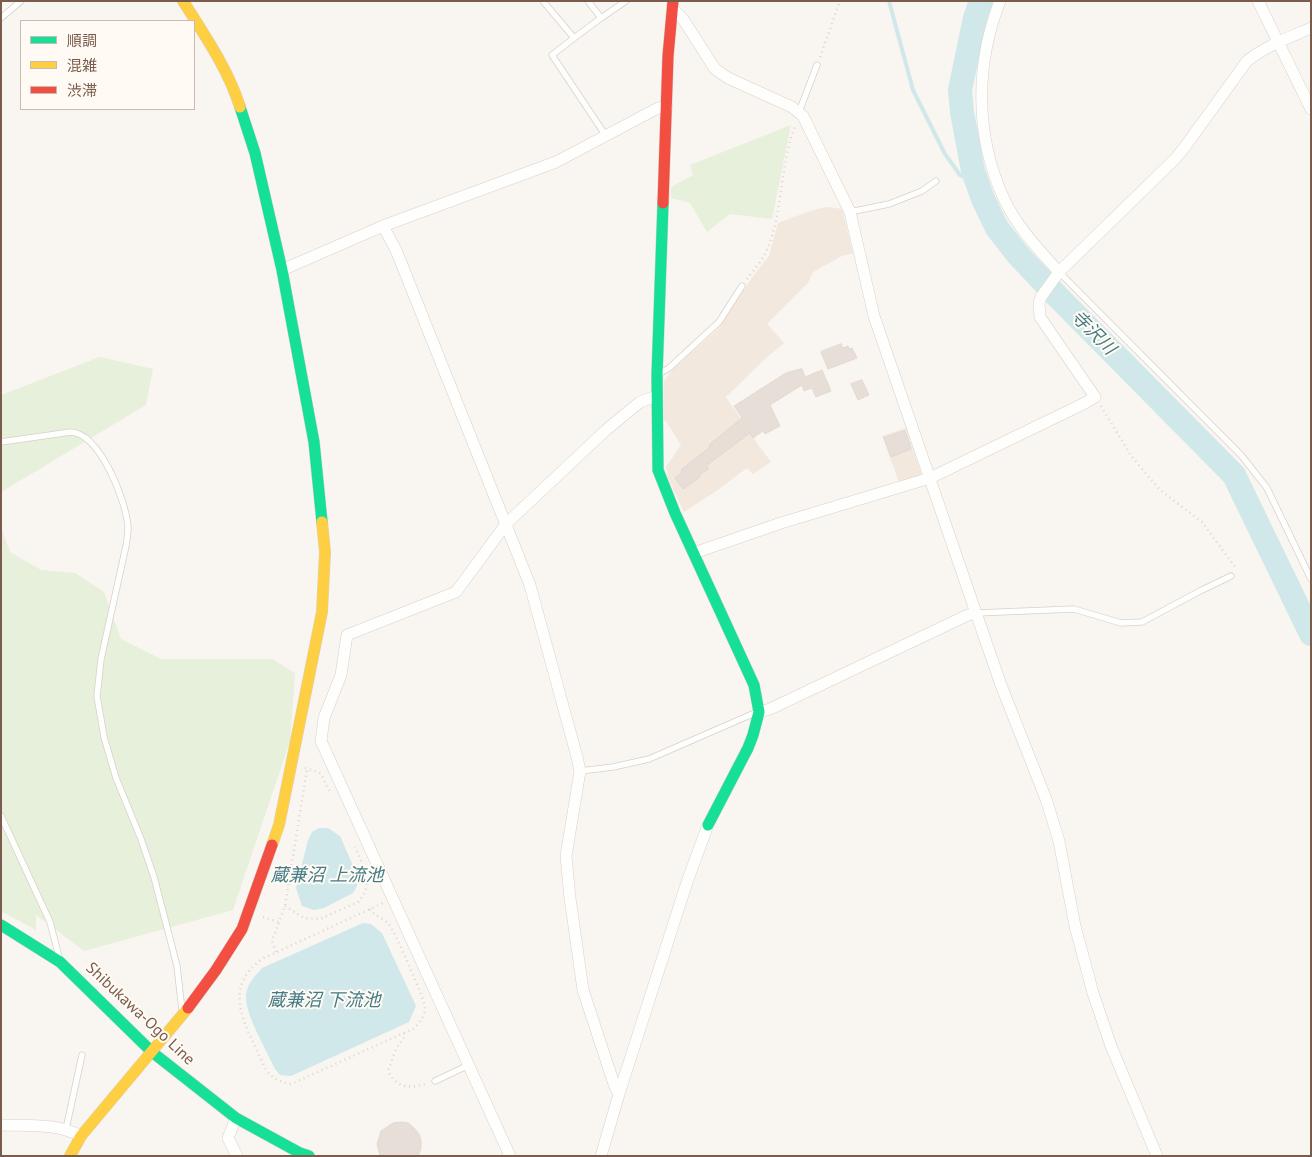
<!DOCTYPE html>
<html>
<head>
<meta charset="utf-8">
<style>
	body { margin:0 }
	#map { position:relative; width:1312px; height:1157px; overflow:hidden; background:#f9f5f0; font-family:"PT Sans","Noto Sans JP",sans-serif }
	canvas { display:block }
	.frame { position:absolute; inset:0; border:2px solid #7a5c4d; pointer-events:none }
	.legend { position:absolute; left:20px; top:20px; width:175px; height:90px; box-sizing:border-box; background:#fffaf3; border:1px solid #cabbb1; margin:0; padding:6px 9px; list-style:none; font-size:15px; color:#7a5c4d }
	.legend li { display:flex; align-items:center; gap:10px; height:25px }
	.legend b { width:25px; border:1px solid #cabbb1 }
</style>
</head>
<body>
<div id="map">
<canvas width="1312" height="1157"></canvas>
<div class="frame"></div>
<ul class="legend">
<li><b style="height:6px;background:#16e098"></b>順調</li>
<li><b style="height:6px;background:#ffcf43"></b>混雑</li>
<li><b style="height:6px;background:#f24e42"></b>渋滞</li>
</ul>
</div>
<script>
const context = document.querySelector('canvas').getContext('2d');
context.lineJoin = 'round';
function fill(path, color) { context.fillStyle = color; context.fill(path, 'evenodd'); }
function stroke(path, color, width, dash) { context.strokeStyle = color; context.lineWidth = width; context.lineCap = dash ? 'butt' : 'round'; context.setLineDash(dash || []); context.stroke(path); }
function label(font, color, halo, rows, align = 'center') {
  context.font = font + ' "PT Sans","Noto Sans JP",sans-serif'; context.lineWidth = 4; context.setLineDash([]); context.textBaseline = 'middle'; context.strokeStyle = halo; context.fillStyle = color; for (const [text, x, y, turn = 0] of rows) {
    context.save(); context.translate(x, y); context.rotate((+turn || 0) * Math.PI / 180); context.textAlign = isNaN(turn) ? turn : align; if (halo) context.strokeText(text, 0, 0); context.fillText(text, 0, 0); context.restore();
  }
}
fill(new Path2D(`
	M827,207L842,209L853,253L842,256L813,272L808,283L767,324L784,343L766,358L726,397L757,443L771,462L753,474L747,468L715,492L684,512L668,478L666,467L681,445L666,421H664V381L672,370L718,329L751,279L769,256L778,223L813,210Z
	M906,428L921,473L920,476L899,482L882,436Z`), '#f2e8de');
fill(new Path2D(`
	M791,125L772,219L730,214L707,232L690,203L671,198V187L693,175L690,165Z
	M100,357L153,369L146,405L3,491L1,495V395Z
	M1,528L10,552L41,570L75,573L104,592L121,639L161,659H272L295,673L290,741L233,910L84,951L36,915V930L1,911Z`), '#e7f0db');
fill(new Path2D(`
	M319,828H328L340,836L358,877L357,886L353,893L324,908L314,910L302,906L296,888L308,840L312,832Z
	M363,923L371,924L382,933L416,1006L409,1022L291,1076L280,1075L275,1069C267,1051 247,1018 246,999C245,986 254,977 262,968Z`), '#d0e8ea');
stroke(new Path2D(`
	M889,1L913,90L945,154L960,175L962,176L974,173`), '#d0e8ea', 4);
stroke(new Path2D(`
	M981,1L975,18L960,90L962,112L973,171L983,199L997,228L1019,256L1056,295L1234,475L1311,634`), '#d0e8ea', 24);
const building = new Path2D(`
	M841,344L843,348L848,346L849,349L852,348L857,358L828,369L821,352Z
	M802,369L805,377L822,370L831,391L816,397L812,388L804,391L802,385L770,405L780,426L765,434L763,431L753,438L750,433L711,462L707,466L708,469L699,475L700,477L683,489L675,478L682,472L681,470L710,447L709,445L742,418L734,406L786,373Z
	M862,380L869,395L858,400L851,384Z
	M905,431L911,449L891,457L884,438Z
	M401,1122L408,1123L414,1128L419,1134L421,1141V1149L418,1156H380L377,1144L381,1131L393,1123Z`);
fill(building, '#e6ded7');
stroke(building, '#e2d8d2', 1);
const lane = new Path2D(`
	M543,1L574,38L601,18
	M588,1L601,18L626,1
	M1,18L21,1
	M574,38L552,55L606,136
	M799,112L817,65
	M850,212L889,204L922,191L936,181
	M1059,272L1241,455L1267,488L1311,579
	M659,374L669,368L719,322L742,286
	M1,442L71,432C100,434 126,500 128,527C128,533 127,540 126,546L101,659L97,696L104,737L116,778L141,839L154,877L177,966L182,1010
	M976,613L1074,609L1121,623L1142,622L1200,591L1231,576
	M580,771L613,767L649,759L757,712
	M1,816L50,922L59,957
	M435,1081L469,1065
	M66,1129L82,1055`);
const street = new Path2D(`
	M1000,1C975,65 975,136 1004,199C1017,227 1039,250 1059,272
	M1258,1L1311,109
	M672,8L683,19L715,69L728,78L792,107L803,116L850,212L874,316L976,613L1001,685L1046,799L1059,841L1075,926L1093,993L1111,1046L1157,1156
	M383,226L396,250L530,585L577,757L580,771L566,856L570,898L583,990L614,1084L619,1094
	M282,270L383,226L556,162L658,108L667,107
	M694,553L781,523L930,478L1083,404L1095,397L1040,317L1039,303L1041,297L1059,272L1175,159L1184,148L1247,61C1266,46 1288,38 1311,28
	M759,712L770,709L968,615L976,613
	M236,1118L228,1138L237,1156
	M1,1125C29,1126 56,1123 81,1136
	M510,1156L321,741L324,718L341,675L347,635L456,592L506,524L606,430L640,402L656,396
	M601,1156L619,1094L687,882L708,825`);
const fast = new Path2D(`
	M240,107L255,153L282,270L314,442L322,522
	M663,203L657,375L658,470L675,513L754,685L759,712L753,735L748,748L708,825
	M1,925L60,962L152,1052L236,1118L300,1153L309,1156`);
const slow = new Path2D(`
	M183,1C204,34 228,69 240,107
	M272,845L279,825L322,612L325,552L322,522
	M70,1156L81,1136L188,1008`);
const jam = new Path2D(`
	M663,203L668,56L673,1
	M188,1008L216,970L242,929L272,845`);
stroke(lane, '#d7d1cb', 7);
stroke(street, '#d7d1cb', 12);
stroke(fast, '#d9d2cb', 12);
stroke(slow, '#d9d2cb', 12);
stroke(jam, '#d9d2cb', 12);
stroke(new Path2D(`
	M820,57L840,1
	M747,279C753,271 761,262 765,254C784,214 779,167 795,126
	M1101,406L1130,454L1137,463L1160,490L1202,522L1235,567
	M305,768L318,772L321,774L331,794
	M285,906L304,918L320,919L358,902L365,893L368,880L366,872L355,847
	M370,909C375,917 385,918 390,926C396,935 425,999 425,1008C425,1016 420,1022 415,1028L291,1084C279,1082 271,1078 265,1068C248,1029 218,988 264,958L383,903
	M263,917L278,922
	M276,952L272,941L285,906L307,769
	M404,1033L405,1036L396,1049L388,1071C397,1089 411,1089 428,1083`), '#dcd5d0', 2.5, [1, 4]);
stroke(lane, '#fefefd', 5.5);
stroke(street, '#fefefd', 11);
stroke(fast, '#16e098', 11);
stroke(slow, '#ffcf43', 11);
stroke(jam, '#f24e42', 11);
label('16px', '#7a5c4d', '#fffaf3', [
	["Shibukawa-Ogo Line",140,1014,43]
]);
label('italic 18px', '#437c86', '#fffaf3', [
	["寺沢川",1093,333,45],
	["蔵兼沼 上流池",327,876],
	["蔵兼沼 下流池",324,1001]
]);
</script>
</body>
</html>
